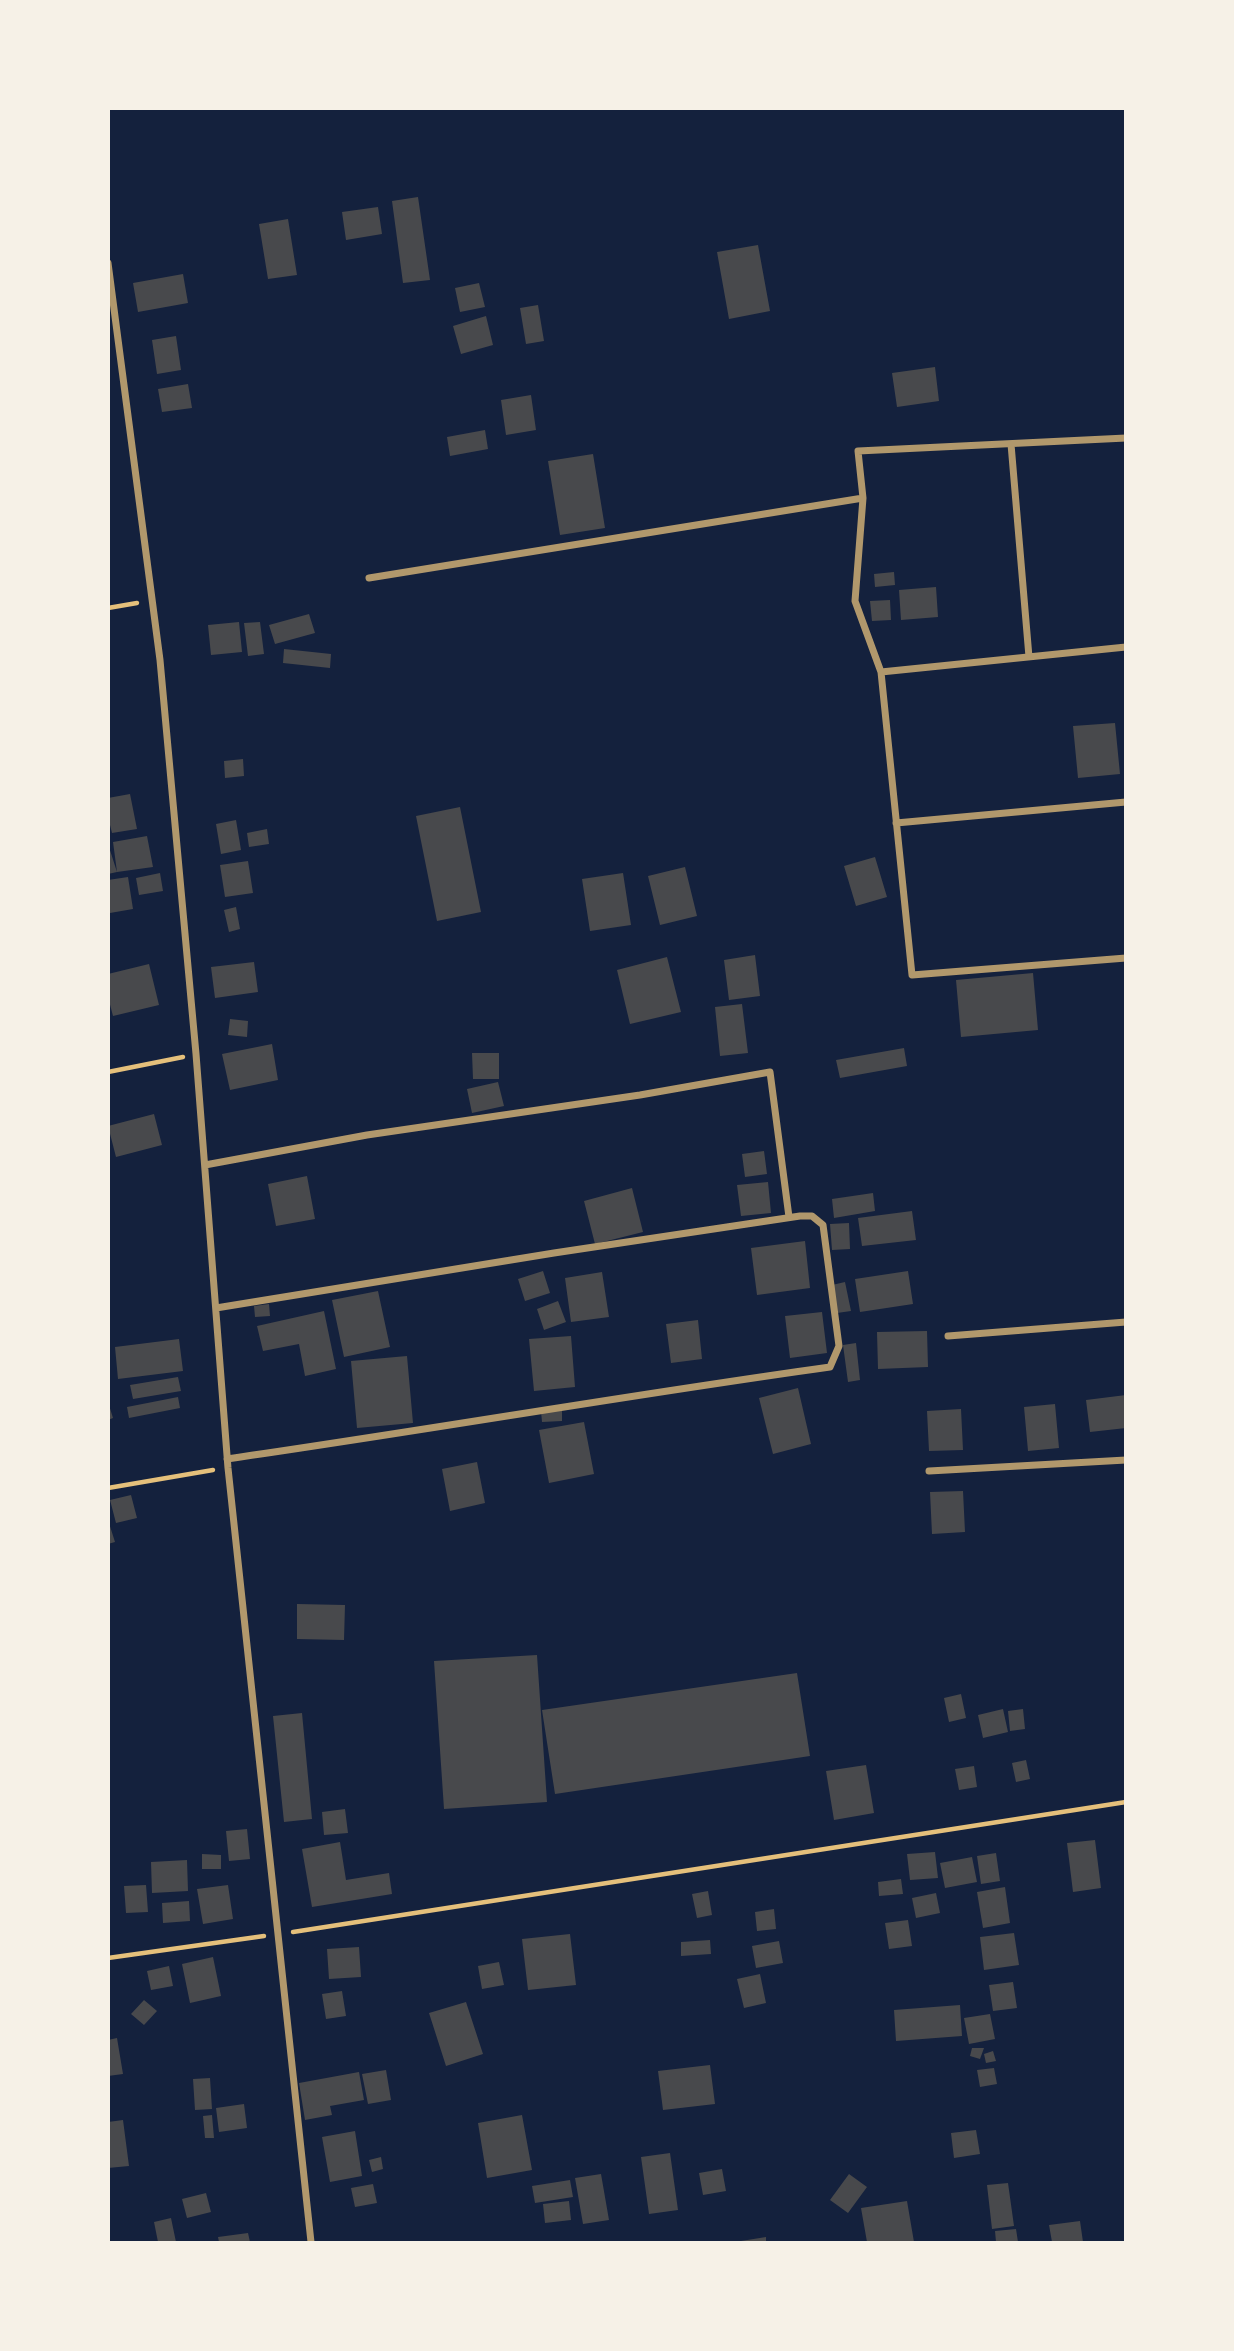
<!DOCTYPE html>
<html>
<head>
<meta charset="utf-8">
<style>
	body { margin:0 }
	#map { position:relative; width:1234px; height:2351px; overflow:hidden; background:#14213d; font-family:"Playfair Display",serif }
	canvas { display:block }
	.frame { position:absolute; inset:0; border:110px solid #f6f1e7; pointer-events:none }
</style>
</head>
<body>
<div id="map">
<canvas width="1234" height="2351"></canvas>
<div class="frame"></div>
</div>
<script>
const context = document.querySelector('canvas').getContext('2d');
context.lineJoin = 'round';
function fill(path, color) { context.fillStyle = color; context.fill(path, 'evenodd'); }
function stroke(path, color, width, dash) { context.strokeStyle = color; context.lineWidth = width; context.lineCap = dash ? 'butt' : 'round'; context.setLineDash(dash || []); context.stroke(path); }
fill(new Path2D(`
	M418,197L430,280L403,283L392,201Z
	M378,207L382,234L346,240L342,212Z
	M288,219L297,275L268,279L259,224Z
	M758,245L770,311L729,319L717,252Z
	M183,274L188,303L138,312L133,283Z
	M479,283L485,307L460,312L455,288Z
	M538,305L544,341L526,344L520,308Z
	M486,316L493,345L461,354L453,326Z
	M176,336L181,370L157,374L152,340Z
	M935,367L939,401L897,407L892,373Z
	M188,384L192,408L162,412L158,389Z
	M531,395L536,430L506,435L501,400Z
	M485,430L488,449L450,456L447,437Z
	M593,454L605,528L560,535L548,461Z
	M894,572L895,585L875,587L874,574Z
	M936,587L938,617L901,620L899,590Z
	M890,600L891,620L872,621L870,601Z
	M309,614L315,633L275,644L269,625Z
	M239,622L242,652L211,655L208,625Z
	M260,622L264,654L248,656L244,623Z
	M284,649L331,654L330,668L283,663Z
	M1115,723L1120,774L1078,778L1073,726Z
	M243,759L244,776L225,778L224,761Z
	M130,794L137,829L112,833L108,817V798Z
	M460,807L481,912L437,921L416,816Z
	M236,820L241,850L221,854L216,824Z
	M267,829L269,844L249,847L247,833Z
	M147,836L153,867L117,872L113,842Z
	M108,844L117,872L108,874Z
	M875,857L887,897L856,906L844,866Z
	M248,861L253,893L225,897L220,865Z
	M685,867L697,916L660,925L648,876Z
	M160,873L163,891L139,895L136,878Z
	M623,873L631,925L590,931L582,879Z
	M128,877L133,909L110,913L108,880Z
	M236,907L240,929L229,932L224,910Z
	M755,955L760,996L729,1000L724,960Z
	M667,957L681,1012L630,1024L617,970Z
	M254,962L258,992L215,998L211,967Z
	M149,964L159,1005L113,1016L108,997V974Z
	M1033,973L1038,1030L961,1037L956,980Z
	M742,1004L748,1053L720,1056L715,1007Z
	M230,1019L248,1021L247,1037L228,1035Z
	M272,1044L278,1080L230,1090L222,1054Z
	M904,1048L907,1066L840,1078L836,1060Z
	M472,1053H499V1079H473Z
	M498,1082L504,1106L472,1113L467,1089Z
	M154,1114L162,1145L116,1157L108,1126Z
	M764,1151L767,1174L745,1177L742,1154Z
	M307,1176L315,1219L276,1226L268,1184Z
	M768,1182L771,1213L741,1216L737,1185Z
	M632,1188L643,1232L595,1244L584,1201Z
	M873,1193L875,1211L834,1218L832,1199Z
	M912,1211L916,1240L862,1246L858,1218Z
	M849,1223L850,1249L832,1250L830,1224Z
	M805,1241L810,1288L757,1295L751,1248Z
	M543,1271L550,1293L525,1301L518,1279Z
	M908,1271L913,1304L860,1312L855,1279Z
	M602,1272L609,1317L571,1322L565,1278Z
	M845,1282L851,1311L837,1313L832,1285Z
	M378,1291L390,1347L344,1357L332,1300Z
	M558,1301L566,1322L544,1330L537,1309Z
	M269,1304L270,1316L255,1317L254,1306Z
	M324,1311L336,1369L305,1376L299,1344L263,1351L257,1326Z
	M822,1312L827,1353L790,1358L785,1316Z
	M698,1320L702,1359L671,1363L666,1324Z
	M927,1331L928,1367L878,1369L877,1332Z
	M571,1336L575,1387L534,1391L529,1339Z
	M179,1339L183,1371L118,1379L115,1347Z
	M856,1343L860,1380L848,1382L843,1345Z
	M407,1356L413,1423L357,1428L351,1361Z
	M178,1377L181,1391L133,1399L130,1385Z
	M798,1388L811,1444L773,1454L759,1398Z
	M1126,1395V1428L1090,1432L1086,1400Z
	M178,1397L180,1408L129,1418L127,1407Z
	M108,1402L113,1418L108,1420Z
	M1055,1404L1059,1448L1028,1451L1024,1407Z
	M961,1409L963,1450L929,1451L927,1411Z
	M562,1410V1421L542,1422L541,1411Z
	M584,1422L594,1474L549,1483L539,1430Z
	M477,1462L485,1503L450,1511L442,1469Z
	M963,1491L965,1532L932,1534L930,1492Z
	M131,1495L137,1518L116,1523L110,1500Z
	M108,1520L115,1542L108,1544Z
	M297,1604L345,1605L344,1640L297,1639Z
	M537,1655L547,1802L444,1809L434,1661Z
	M797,1673L810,1756L555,1794L542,1710Z
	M961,1694L966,1718L949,1722L944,1698Z
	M1003,1709L1008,1732L983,1738L978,1715Z
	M1023,1709L1025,1729L1010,1731L1008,1711Z
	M302,1713L312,1819L284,1822L273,1716Z
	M1026,1760L1030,1779L1016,1782L1012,1763Z
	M866,1765L874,1813L834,1820L826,1771Z
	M974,1766L977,1787L959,1790L955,1769Z
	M345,1809L348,1833L324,1835L322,1812Z
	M247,1829L250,1859L229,1861L226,1831Z
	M1095,1840L1101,1888L1073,1892L1067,1843Z
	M340,1842L346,1880L389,1873L392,1894L312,1907L302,1849Z
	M935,1852L938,1878L910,1880L907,1854Z
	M996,1853L1000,1881L981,1884L977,1856Z
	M202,1854L221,1855V1869H202Z
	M972,1857L977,1882L945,1888L940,1863Z
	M187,1860L188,1891L152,1893L151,1862Z
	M901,1879L903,1894L879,1896L878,1882Z
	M146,1885L148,1912L126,1913L124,1886Z
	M228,1885L233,1919L203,1924L197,1889Z
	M1005,1887L1010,1923L983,1928L977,1892Z
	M708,1891L712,1915L697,1918L692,1894Z
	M936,1893L940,1913L916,1918L912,1898Z
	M189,1901L190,1921L163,1923L162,1903Z
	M774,1909L776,1929L757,1931L755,1912Z
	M908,1920L912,1946L889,1949L885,1923Z
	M1014,1933L1019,1965L984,1970L980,1937Z
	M570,1934L576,1985L528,1990L522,1939Z
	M710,1940L711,1954L681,1956V1942Z
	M779,1941L783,1963L756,1968L752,1946Z
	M359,1947L361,1977L329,1979L327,1949Z
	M213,1957L221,1996L190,2003L182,1964Z
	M499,1962L504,1985L482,1989L478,1966Z
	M169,1966L173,1986L151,1990L147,1971Z
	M760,1974L766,2003L744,2008L737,1979Z
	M1013,1982L1017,2008L993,2011L989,1985Z
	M342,1991L346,2016L326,2019L322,1994Z
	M144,2000L157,2011L144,2025L131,2014Z
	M466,2002L483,2054L446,2066L429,2013Z
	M960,2005L962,2036L896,2041L894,2010Z
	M990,2014L995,2039L969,2044L964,2018Z
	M117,2038L123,2074L108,2076V2040Z
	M972,2048H984L980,2059L970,2056Z
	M993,2051L996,2061L986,2063L984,2054Z
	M710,2065L715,2104L663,2110L658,2071Z
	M994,2068L997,2084L980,2087L977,2070Z
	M386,2070L391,2100L368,2104L362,2074Z
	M359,2072L364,2100L330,2106L332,2115L305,2120L299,2083Z
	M210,2078L212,2109L195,2110L193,2079Z
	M244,2104L247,2128L219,2132L216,2108Z
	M212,2115L214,2138H205L203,2116Z
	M522,2115L532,2170L487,2178L478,2123Z
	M123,2120L129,2166L108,2168V2122Z
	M976,2130L980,2154L954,2158L951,2133Z
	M355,2131L362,2176L330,2182L322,2137Z
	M670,2153L678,2210L649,2214L641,2157Z
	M381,2157L383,2169L372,2172L369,2160Z
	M722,2169L726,2191L703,2195L699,2173Z
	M601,2174L609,2220L583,2224L575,2178Z
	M849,2174L867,2187L848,2213L830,2200Z
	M570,2180L573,2197L535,2203L532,2186Z
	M1008,2183L1014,2226L992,2229L987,2185Z
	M373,2184L377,2203L355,2207L351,2188Z
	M206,2193L211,2212L187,2218L182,2199Z
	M569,2201L571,2220L545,2223L543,2204Z
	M907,2201L914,2242H867L861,2208Z
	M171,2218L176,2242H158L154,2222Z
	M1080,2221L1083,2242H1052L1049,2225Z
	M1016,2229L1018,2242H996L995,2231Z
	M248,2233L250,2242H219L218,2237Z
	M766,2237V2242H741V2241Z`), '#48494c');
stroke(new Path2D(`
	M108,608L137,603
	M108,1072L183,1057
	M108,1488L213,1470
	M293,1932L1126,1802
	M108,1958L264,1936`), '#e5c07b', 4.5);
stroke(new Path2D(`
	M108,263L160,660L196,1054L228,1468L311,2242
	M1126,438L858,451L863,498L855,601L881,672L912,975L1126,958
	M1011,444L1029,657
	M369,578L863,498
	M881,672L1126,647
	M896,823L1126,802
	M205,1165L367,1135L640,1095L770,1072L789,1217
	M216,1308L554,1253L800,1216H812L823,1225L839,1346L830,1367C629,1395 428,1430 227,1459
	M948,1336L1126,1322
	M929,1471L1126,1460`), '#b1986c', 7);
</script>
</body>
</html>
